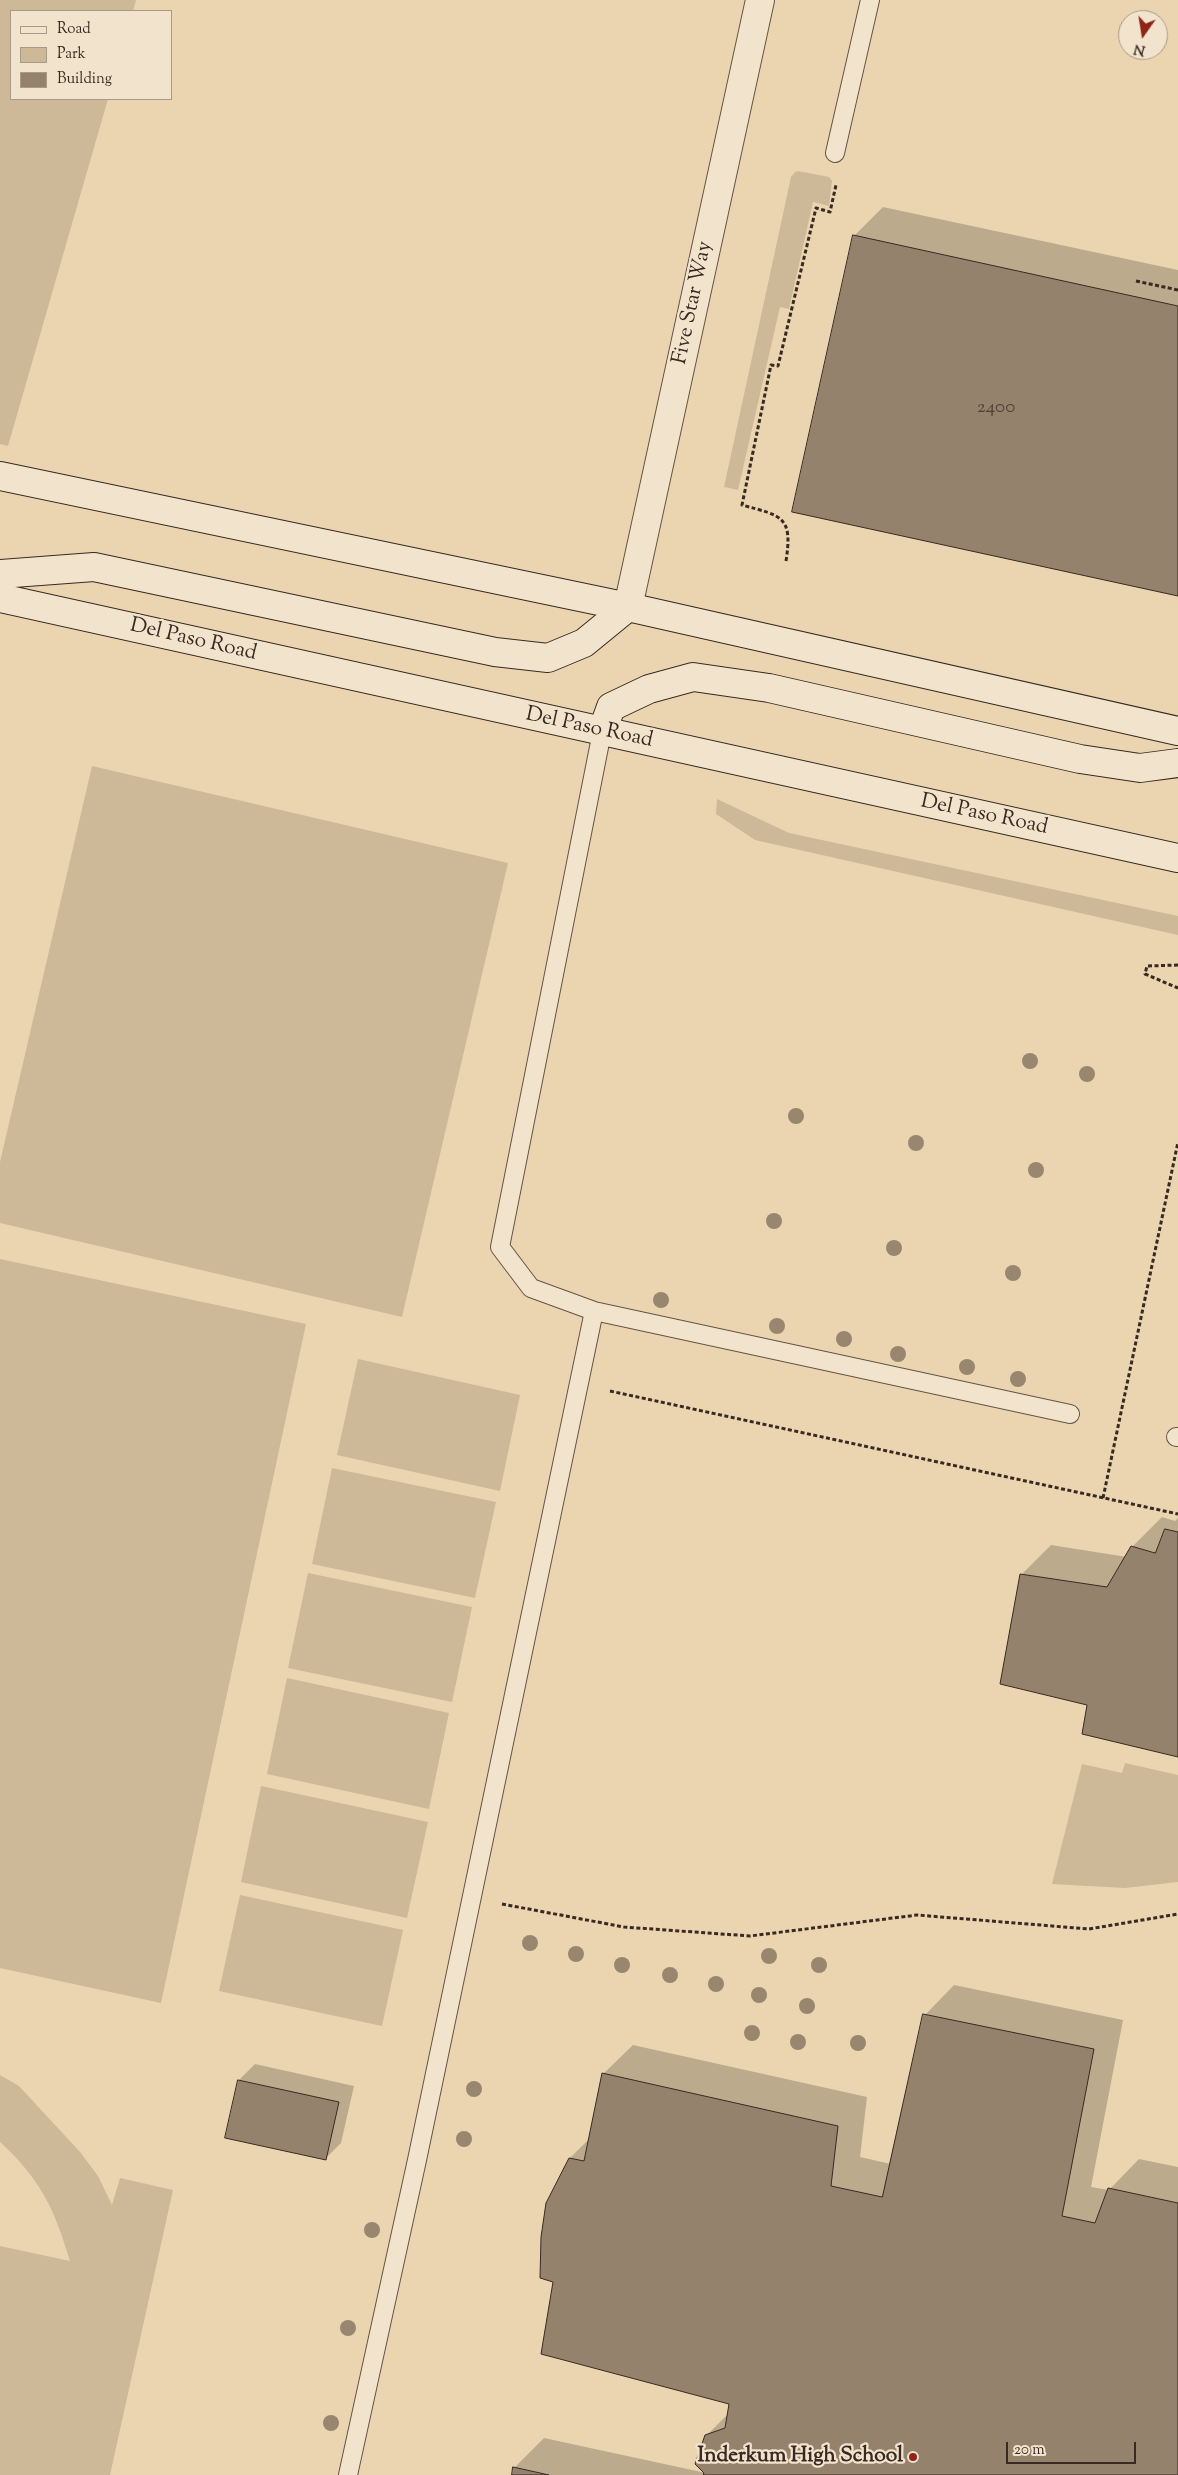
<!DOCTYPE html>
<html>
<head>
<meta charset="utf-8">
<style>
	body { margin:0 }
	#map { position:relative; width:1178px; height:2475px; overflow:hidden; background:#ebd5b0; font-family:"Sorts Mill Goudy",serif }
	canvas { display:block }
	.legend { position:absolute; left:10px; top:10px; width:162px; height:90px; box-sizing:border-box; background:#f2e4cc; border:1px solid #a89988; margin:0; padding:6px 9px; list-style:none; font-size:15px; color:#382923 }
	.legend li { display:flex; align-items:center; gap:10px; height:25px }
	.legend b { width:25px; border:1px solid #a89988 }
	.north { position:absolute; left:1118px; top:10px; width:50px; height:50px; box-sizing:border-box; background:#f2e4cc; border:1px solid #a89988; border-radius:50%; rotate:193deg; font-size:14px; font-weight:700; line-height:20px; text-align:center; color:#382923 }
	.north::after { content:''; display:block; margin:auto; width:18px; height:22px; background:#8f2418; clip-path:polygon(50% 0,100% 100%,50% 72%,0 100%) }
	.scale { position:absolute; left:1006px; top:2442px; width:130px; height:22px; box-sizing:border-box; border:2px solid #382923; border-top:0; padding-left:6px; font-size:15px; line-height:18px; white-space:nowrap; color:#382923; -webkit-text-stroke:4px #f2e4cc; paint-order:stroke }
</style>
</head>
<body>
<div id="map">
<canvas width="1178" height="2475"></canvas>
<ul class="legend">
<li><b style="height:6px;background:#f2e4cc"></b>Road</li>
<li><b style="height:14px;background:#cdb898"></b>Park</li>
<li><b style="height:14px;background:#95826c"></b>Building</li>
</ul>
<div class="north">N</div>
<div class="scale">20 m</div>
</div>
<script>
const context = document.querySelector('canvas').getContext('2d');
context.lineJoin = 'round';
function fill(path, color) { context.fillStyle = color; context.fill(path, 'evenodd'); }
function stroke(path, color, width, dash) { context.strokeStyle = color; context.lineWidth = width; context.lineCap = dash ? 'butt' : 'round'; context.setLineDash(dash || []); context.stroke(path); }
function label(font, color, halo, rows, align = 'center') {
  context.font = font + ' "Sorts Mill Goudy",serif'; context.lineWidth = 4.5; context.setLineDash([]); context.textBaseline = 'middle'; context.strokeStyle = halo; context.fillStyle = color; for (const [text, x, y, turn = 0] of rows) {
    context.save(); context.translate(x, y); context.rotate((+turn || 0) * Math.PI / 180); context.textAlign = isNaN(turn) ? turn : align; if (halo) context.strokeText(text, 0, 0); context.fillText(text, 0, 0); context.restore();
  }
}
fill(new Path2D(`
	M0,0H136L133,11H11V99H108L8,446L0,444Z
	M798,171L829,177L832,181L829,206L813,202L789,309L780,307L738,490L724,487L791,177L795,172Z
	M92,766L508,863L402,1317L0,1223V1162Z
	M717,799L789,833L1178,916V935L755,840L716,814Z
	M0,1259L306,1324L161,2003L0,1968Z
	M358,1359L520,1395L500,1491L337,1455Z
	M332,1468L496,1502L475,1598L312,1564Z
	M308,1573L472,1607L452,1702L288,1668Z
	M287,1678L449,1713L429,1809L267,1774Z
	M1125,1763L1178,1775V1882L1125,1888L1052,1884L1082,1764L1122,1773Z
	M261,1786L428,1822L407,1918L241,1882Z
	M240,1895L403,1930L382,2026L219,1991Z
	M0,2075L19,2086L80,2152L98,2176L112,2205L120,2178L173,2190L110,2475H0V2246L70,2261C54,2208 41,2180 0,2142Z`), '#cdb898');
fill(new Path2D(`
	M883,207L1178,270V594L854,236Z
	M1162,1517L1175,1521L1178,1518V1755L1088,1705L1022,1574L1051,1545L1127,1557L1132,1547Z
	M954,1985L1123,2020L1091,2187L1109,2190L1139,2159L1178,2167V2475H513L514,2468L544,2438L706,2473V2436L729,2413L730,2403L554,2281L570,2158L590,2138L603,2074L633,2045L867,2097L860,2157L891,2164L925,2015Z
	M255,2064L354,2086L341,2143L325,2159L239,2080Z`), '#0003');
const building = new Path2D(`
	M853,235L1178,306V596L792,512Z
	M1165,1529L1178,1532V1757L1082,1734L1087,1705L1000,1684L1020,1574L1107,1587L1131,1546L1155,1553Z
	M923,2014L1094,2049L1062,2216L1095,2223L1108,2188L1178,2203V2475H703L704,2473L695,2464L705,2435L725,2428L729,2404L541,2354L553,2282L540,2278L541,2237L546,2203L569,2158L584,2161L602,2073L838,2126L831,2186L882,2197Z
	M238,2080L339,2102L326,2160L225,2138Z
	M513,2467L549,2475H512Z`);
fill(building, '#95826c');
stroke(building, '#382923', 1);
const service = new Path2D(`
	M835,153L870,0
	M602,732L500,1247L531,1288L594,1311L1070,1414
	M1176,1437H1178
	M348,2475L417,2160L594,1311`);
const minor = new Path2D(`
	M628,607L760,0`);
const secondary = new Path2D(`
	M0,476L628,607L1178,731
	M0,574L94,567L495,652L548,658L584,643L628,607
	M0,598L1178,858
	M602,732L611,707L649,689L693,677L769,688L1080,759L1140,768L1178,763`);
stroke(service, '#655446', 20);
stroke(minor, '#655446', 30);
stroke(secondary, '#382923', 30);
stroke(new Path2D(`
	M1136,281L1178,290
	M786,561C793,516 782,516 742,505L771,365L778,366L816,208L830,212L836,185
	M1178,965L1147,966L1145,974L1178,988
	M610,1391L1178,1514
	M1103,1498L1178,1142
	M502,1904L624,1927L750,1936L917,1915L1089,1929L1178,1914`), '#382923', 3, [4, 2.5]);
stroke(service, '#f2e4cc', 18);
stroke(minor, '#f2e4cc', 28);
stroke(secondary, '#f2e4cc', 28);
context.fillStyle = '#99866f';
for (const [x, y] of [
	[1030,1061],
	[1087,1074],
	[796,1116],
	[916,1143],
	[1036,1170],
	[774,1221],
	[894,1248],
	[1013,1273],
	[661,1300],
	[777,1326],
	[844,1339],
	[898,1354],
	[967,1367],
	[1018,1379],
	[530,1943],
	[576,1954],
	[769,1956],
	[622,1965],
	[819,1965],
	[670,1975],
	[716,1984],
	[759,1995],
	[807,2006],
	[752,2033],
	[798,2042],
	[858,2043],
	[474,2089],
	[464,2139],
	[372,2230],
	[348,2328],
	[331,2423]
]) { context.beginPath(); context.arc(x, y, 8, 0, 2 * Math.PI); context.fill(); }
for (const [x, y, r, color] of [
	[913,2457,5,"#8f2418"]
]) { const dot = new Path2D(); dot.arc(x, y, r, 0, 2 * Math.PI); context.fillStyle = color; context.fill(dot); stroke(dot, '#f2e4cc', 2); }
label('19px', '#4f3f35', null, [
	["2400",996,409]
]);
label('21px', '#382923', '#f2e4cc', [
	["Five Star Way",694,303,-78],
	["Del Paso Road",193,641,13],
	["Del Paso Road",589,729,12],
	["Del Paso Road",984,816,12]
]);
label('bold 21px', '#382923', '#f2e4cc', [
	["Inderkum High School",903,2457]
], 'right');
</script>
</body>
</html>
